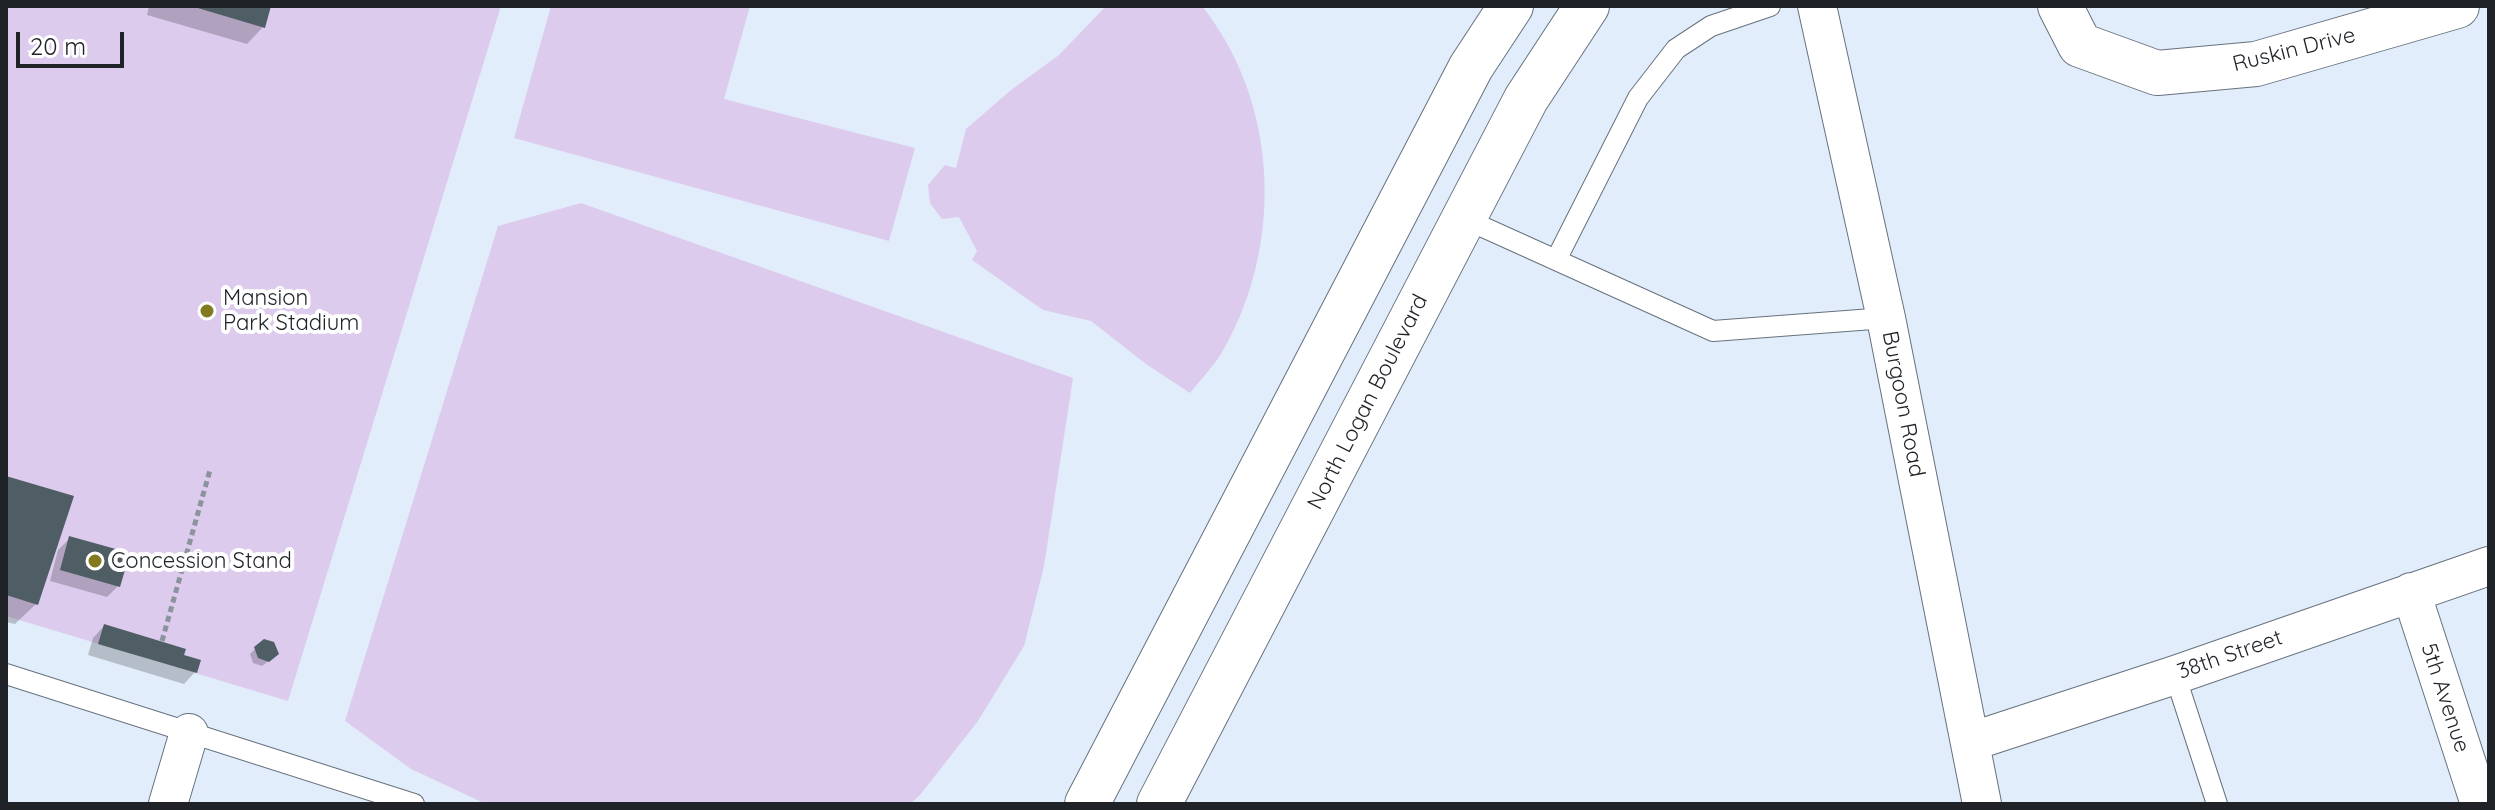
<!DOCTYPE html>
<html>
<head>
<meta charset="utf-8">
<style>
	body { margin:0 }
	#map { position:relative; width:2495px; height:810px; overflow:hidden; background:#e1edfa; font-family:Quicksand,sans-serif }
	canvas { display:block }
	.frame { position:absolute; inset:0; border:8px solid #1f2328; pointer-events:none }
	.scale { position:absolute; left:16px; top:32px; width:108px; height:36px; box-sizing:border-box; border:4px solid #1f2328; border-top:0; padding-left:10px; font-size:24px; line-height:28px; white-space:nowrap; color:#1f2328; -webkit-text-stroke:6px #fff; paint-order:stroke }
</style>
</head>
<body>
<div id="map">
<canvas width="2495" height="810"></canvas>
<div class="frame"></div>
<div class="scale">20 m</div>
</div>
<script>
const context = document.querySelector('canvas').getContext('2d');
context.lineJoin = 'round';
function fill(path, color) { context.fillStyle = color; context.fill(path, 'evenodd'); }
function stroke(path, color, width, dash) { context.strokeStyle = color; context.lineWidth = width; context.lineCap = dash ? 'butt' : 'round'; context.setLineDash(dash || []); context.stroke(path); }
function label(font, color, halo, rows, align = 'center') {
  context.font = font + ' Quicksand,sans-serif'; context.lineWidth = 8; context.setLineDash([]); context.textBaseline = 'middle'; context.strokeStyle = halo; context.fillStyle = color; for (const [text, x, y, turn = 0] of rows) {
    context.save(); context.translate(x, y); context.rotate((+turn || 0) * Math.PI / 180); context.textAlign = isNaN(turn) ? turn : align; if (halo) context.strokeText(text, 0, 0); context.fillText(text, 0, 0); context.restore();
  }
}
fill(new Path2D(`
	M6,6H501L288,701L6,616Z
	M551,6H750L724,99L915,148L889,241L514,138Z
	M1106,6H1202C1280,104 1284,248 1221,354C1212,368 1200,380 1190,393L1146,364L1091,321L1043,310L972,260L977,251L959,217L942,219L930,203L928,185L945,165L956,168L966,129L1011,90L1059,55Z
	M581,203L1073,378L1044,566L1024,646L978,721L920,795L910,804H486L411,769L345,721L498,226Z`), '#ddcbee');
fill(new Path2D(`
	M149,6H269L263,27L247,44L147,15Z
	M6,478L36,604L15,624L6,622Z
	M70,538L118,586L107,597L50,581L58,550Z
	M104,626L182,657L195,672L184,684L88,655L93,638Z
	M256,648L271,659L262,666L253,663L250,654Z`), '#0003');
fill(new Path2D(`
	M191,6H271L265,28Z
	M6,476L74,496L38,605L6,595Z
	M69,536L130,553L120,587L60,570Z
	M104,624L186,649L184,655L201,660L197,673L98,644Z
	M264,639L274,642L279,654L269,662L258,658L254,647Z`), '#4e5e64');
const service = new Path2D(`
	M1463,218L1713,331L1886,318
	M1556,260L1638,98L1676,49L1711,26L1770,6
	M6,674L414,804
	M2175,675L2217,804`);
const minor = new Path2D(`
	M1817,6L1886,318L1982,804
	M2411,592L2480,804
	M1970,742L2175,675L2489,566
	M168,804L189,733`);
const tertiary = new Path2D(`
	M2060,6L2080,45L2157,73L2256,64L2457,6`);
const primary = new Path2D(`
	M1087,804L1471,67L1511,6
	M1159,804L1526,99L1587,6`);
stroke(service, '#67727e', 22);
stroke(minor, '#67727e', 40);
stroke(tertiary, '#67727e', 46);
stroke(primary, '#67727e', 46);
stroke(new Path2D(`
	M162,641L210,470`), '#8b939d', 5, [6, 4]);
stroke(service, '#fff', 20);
stroke(minor, '#fff', 38);
stroke(tertiary, '#fff', 44);
stroke(primary, '#fff', 44);
for (const [x, y, r, color] of [
	[207,311,8,"#83791f"],
	[95,561,8,"#83791f"]
]) { const dot = new Path2D(); dot.arc(x, y, r, 0, 2 * Math.PI); context.fillStyle = color; context.fill(dot); stroke(dot, '#fff', 3); }
label('22px', '#1f2328', '#fff', [
	["Ruskin Drive",2294,50,-14],
	["North Logan Boulevard",1368,402,-63],
	["Burgoon Road",1903,404,79],
	["38th Street",2230,655,-19],
	["5th Avenue",2445,698,72]
]);
label('22px', '#1f2328', '#fff', [
	["Mansion",223,298],
	["Park Stadium",223,323],
	["Concession Stand",111,561]
], 'left');
</script>
</body>
</html>
